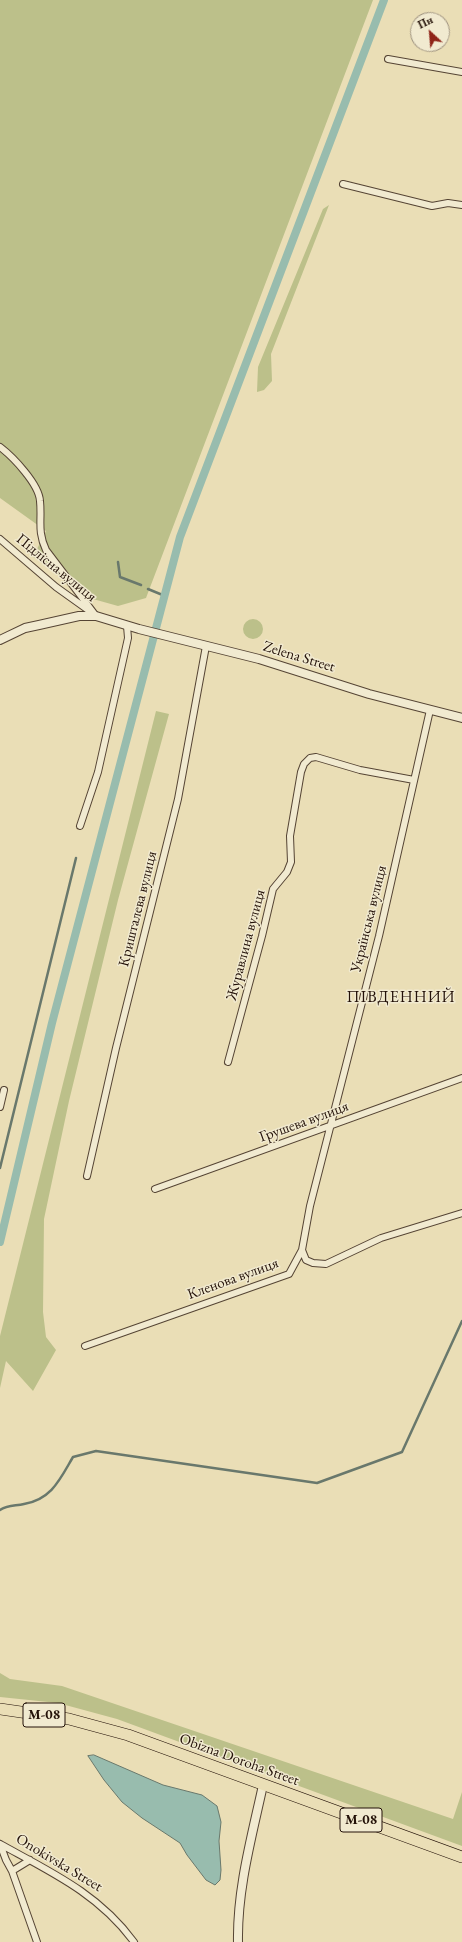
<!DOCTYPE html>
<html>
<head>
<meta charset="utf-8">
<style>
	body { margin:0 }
	#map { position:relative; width:462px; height:1942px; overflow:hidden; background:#eadeb6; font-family:"EB Garamond",serif }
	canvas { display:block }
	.north { position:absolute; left:410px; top:12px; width:40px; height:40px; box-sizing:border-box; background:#f1ead0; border:1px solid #9f9380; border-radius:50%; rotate:334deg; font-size:11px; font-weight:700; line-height:16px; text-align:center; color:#231108 }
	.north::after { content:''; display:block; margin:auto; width:14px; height:18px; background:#8f2418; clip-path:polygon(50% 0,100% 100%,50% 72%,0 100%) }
</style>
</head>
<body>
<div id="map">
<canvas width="462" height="1942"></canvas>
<div class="north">Пн</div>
</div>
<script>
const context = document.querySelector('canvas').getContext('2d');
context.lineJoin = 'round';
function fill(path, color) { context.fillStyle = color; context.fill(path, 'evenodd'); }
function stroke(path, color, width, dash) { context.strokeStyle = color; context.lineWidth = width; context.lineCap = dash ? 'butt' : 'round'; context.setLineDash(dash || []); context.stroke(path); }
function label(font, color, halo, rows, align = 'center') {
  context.font = font + ' "EB Garamond",serif'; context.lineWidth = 3; context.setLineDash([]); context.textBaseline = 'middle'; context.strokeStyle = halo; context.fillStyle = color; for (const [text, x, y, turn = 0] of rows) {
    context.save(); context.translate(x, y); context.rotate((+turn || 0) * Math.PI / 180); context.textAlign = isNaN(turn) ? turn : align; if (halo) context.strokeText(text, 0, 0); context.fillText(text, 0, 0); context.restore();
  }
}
fill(new Path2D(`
	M0,0H373L146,598L118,606L93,599L33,557L46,531L0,498Z
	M329,205L271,354L272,381L264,390L257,392L258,367L323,209Z
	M243 629a10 10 0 1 1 20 0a10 10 0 1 1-20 0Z
	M156,711L169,714L118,900L69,1101L44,1219L43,1312L46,1337L56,1350L33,1391L6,1361L0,1388V1336Z
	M0,1673L10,1679L62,1686L453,1819L462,1792V1846L117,1719L58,1703L0,1697Z`), '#bcc08a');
const water = new Path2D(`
	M94,1755L163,1785L202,1795L217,1806L221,1822L219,1841L221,1870L220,1880L215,1885L206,1880L187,1855L180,1843L142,1818L122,1802L104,1780L88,1756Z`);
fill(water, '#98bcae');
stroke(water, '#69786c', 1);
stroke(new Path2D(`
	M118,562L120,577L141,585
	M148,589L165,596
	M0,1168L76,858
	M0,1510C7,1505 15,1506 24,1504C52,1499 60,1479 73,1457L96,1451L317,1483L402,1452L462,1321`), '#69786c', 2.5);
stroke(new Path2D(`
	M0,1242L52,1023L180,537L384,0`), '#98bcae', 8);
const minor = new Path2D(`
	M388,59L462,72
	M343,184L432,206L448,203L462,205
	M0,447C13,457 39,484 40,501C42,520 37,531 46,550L96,616
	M0,539L56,587L91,612
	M80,826L98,772L128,638L127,626
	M228,1062L262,936L273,889L287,872L291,862L290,836L301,772L304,764L310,758L316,757L360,770L414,780
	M0,1107L4,1090
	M87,1176L116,1048L178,799L206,646
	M155,1189L462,1078
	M302,1250L310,1206L379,936L430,710
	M85,1346L289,1274L302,1250L306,1260L313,1263L326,1264L381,1238L462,1213
	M0,1844C51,1872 99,1894 134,1942
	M0,1844L6,1860L12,1871L37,1942
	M12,1871L30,1860`);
const tertiary = new Path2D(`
	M0,640L25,628L39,625L79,616H96L139,629L259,659L369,694L462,718
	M238,1942C237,1889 252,1836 263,1785`);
const trunk = new Path2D(`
	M0,1709L69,1719L128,1735L462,1857`);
stroke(minor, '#554434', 8);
stroke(tertiary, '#554434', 10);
stroke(trunk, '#231108', 12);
stroke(minor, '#f1ead0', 6);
stroke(tertiary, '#f1ead0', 8);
stroke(trunk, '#eadeb6', 11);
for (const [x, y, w] of [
	[44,1715,42],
	[361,1820,42]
]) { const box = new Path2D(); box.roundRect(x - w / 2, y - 12, w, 24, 3); context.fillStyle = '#f1ead0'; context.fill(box); stroke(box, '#231108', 1); }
label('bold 14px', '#231108', null, [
	["М-08",44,1715],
	["М-08",361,1820]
]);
label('15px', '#231108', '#f1ead0', [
	["Підлісна вулиця",56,568,39],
	["Zelena Street",299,657,17],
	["Кришталева вулиця",138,909,-76],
	["Українська вулиця",369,919,-76],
	["Журавлина вулиця",246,945,-75],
	["Грушева вулиця",304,1122,-20],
	["Кленова вулиця",233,1279,-20],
	["Obizna Doroha Street",239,1760,20],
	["Onokivska Street",59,1863,31]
]);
context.letterSpacing = '1px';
label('16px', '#231108', '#f1ead0', [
	["ПІВДЕННИЙ",401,998]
]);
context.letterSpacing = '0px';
</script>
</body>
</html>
